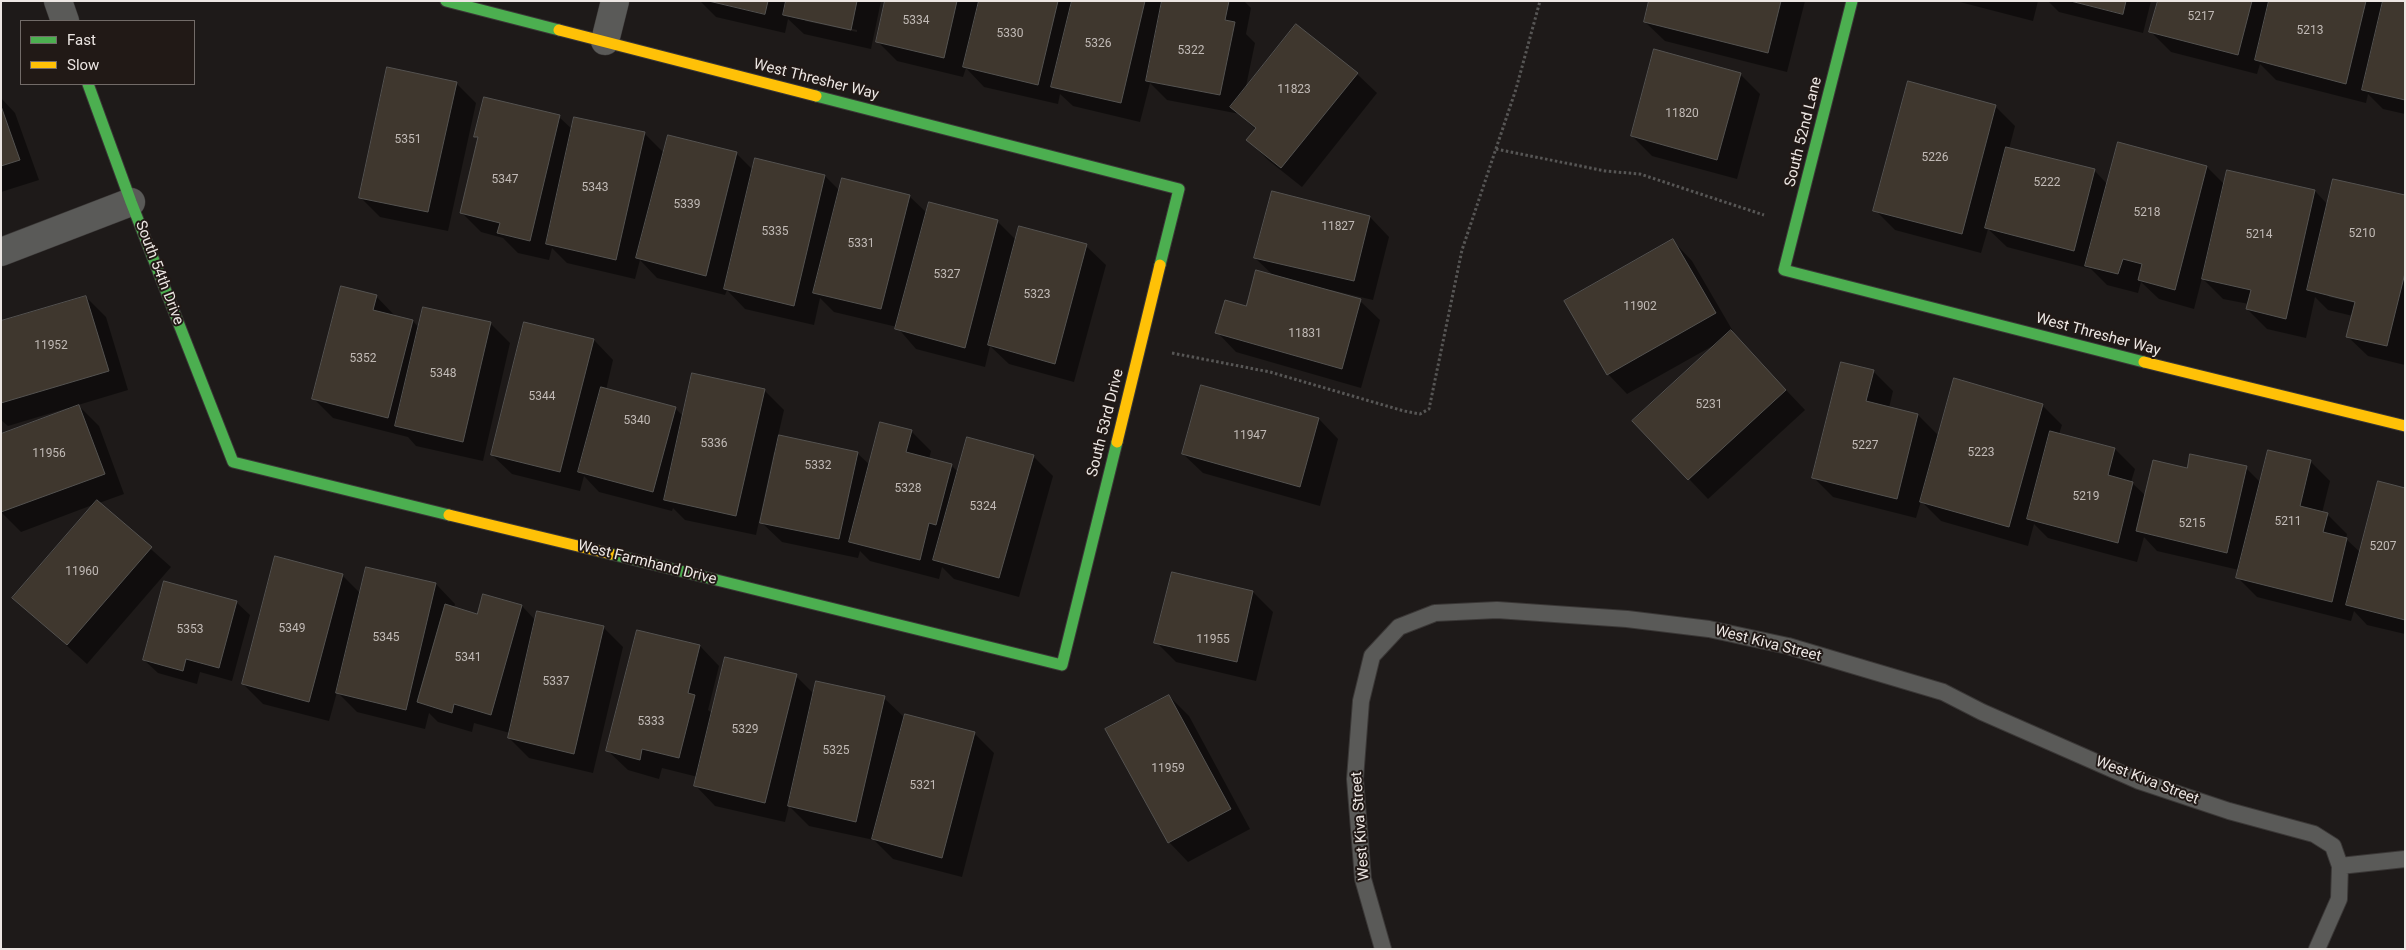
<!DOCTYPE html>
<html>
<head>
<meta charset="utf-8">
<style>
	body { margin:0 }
	#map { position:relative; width:2406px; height:950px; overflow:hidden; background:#1e1a19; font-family:Roboto,sans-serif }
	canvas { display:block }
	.frame { position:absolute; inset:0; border:2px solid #ece6e3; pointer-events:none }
	.legend { position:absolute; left:20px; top:20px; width:175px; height:65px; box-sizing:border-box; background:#211916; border:1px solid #726b68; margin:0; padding:6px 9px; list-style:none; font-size:15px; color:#ece6e3 }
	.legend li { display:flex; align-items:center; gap:10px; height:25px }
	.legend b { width:25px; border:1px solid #726b68 }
</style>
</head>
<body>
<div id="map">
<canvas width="2406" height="950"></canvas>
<div class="frame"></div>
<ul class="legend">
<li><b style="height:6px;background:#4caf50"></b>Fast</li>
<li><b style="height:6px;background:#ffc107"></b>Slow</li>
</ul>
</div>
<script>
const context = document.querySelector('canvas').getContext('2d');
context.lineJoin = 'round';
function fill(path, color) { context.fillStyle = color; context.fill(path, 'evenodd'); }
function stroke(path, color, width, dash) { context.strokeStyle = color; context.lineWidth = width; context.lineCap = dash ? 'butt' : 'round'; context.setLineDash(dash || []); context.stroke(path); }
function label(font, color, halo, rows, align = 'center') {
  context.font = font + ' Roboto,sans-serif'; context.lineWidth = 4; context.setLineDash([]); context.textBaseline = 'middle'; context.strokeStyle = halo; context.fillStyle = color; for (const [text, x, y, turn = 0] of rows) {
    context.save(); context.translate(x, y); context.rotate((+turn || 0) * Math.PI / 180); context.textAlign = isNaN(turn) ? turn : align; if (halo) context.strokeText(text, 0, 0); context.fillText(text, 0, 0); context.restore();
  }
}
fill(new Path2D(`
	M700,1H881L871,49L804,34L788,19L785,33L716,17ZM805,18L857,30V32L805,21Z
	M886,1H1244L1251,8L1246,34L1255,43L1245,91L1357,74L1377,93L1302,187L1268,160L1248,140L1256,130L1240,114L1167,100L1150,83L1140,122L1073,106L1060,94L1058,104L984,87L966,68L963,77L897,61L877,41Z
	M1650,1H1805L1787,72L1665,41L1645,22Z
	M1956,1H2038L2033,21Z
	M2048,1H2151L2143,33L2059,12Z
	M2159,1H2382L2384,3L2405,1V114L2383,109L2368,94L2366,103L2276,80L2260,64L2257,74L2171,52L2151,32Z
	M1740,74L1760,94L1737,179L1652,156L1632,136Z
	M456,83L476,103L448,231L380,217L360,197Z
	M1,98L15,113L39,180L1,192Z
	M1995,106L2015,126L2009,149L2094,170L2108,185L2119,144L2207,167L2225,185L2315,191L2328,205L2405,197V365L2368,356L2348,337L2353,316L2328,310L2315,297L2306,338L2267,329L2247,309L2249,304L2223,299L2202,278L2194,309L2159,299L2141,282L2138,293L2107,285L2091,269L2007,247L1988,229L1981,253L1895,230L1875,210ZM2329,294L2361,302V304L2329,297Z
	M559,117L573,130L644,133L664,153H736L753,170L756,159L825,176L840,191L909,196L927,213L930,203L998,222L1017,241L1086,246L1106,265L1074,382L1009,364L990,346L985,367L916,349L897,327L834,312L820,298L814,325L745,309L727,290L725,295L657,278L640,260L635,279L567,263L552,248L549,260L518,253L503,238L481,232L461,212L479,139L476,136Z
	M1370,217L1389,237L1373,300L1331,290V292L1360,301L1380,320L1361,388L1236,352L1217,332L1247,307L1274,276L1255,258Z
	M1673,241L1692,261L1734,333L1733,334L1805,410L1708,499L1634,421L1716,344L1627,394L1608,374Z
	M376,296L396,317L413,321L419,328L490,323L510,343L483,461L416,446L408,437L333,418L313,398Z
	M86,297L106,317L128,390L78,405L99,426L124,494L99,503L171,567L87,664L14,598L95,504L21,532L1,512V435L68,410V408L8,426L1,420V323Z
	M525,323L594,340L613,360L606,390L675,408L684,417L764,390L784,410L778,436L857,453L870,465L911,431L931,451L929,459L951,465L959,473L1033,456L1053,476L1019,597L954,579L942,567L939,579L870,561L860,551L858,558L782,542L762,523L777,452H774L756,535L685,520L673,508L672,511L599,492L584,476L580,491L512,474L492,455Z
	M1873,371L1893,391L1889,408L1918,415L1939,436L2042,405L2062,425L2059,434L2115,449L2135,469L2131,482L2146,496L2188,470L2246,468L2261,483L2310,461L2330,481L2322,513L2327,514L2347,534L2346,539L2361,553L2405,489V634L2367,625L2354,611L2351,621L2257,597L2237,577L2239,570L2157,551L2144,537L2137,562L2048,538L2034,524L2028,546L1941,521L1921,501L1916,518L1833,497L1813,477Z
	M1319,419L1338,439L1320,506L1203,473L1183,454Z
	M367,569L436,584L455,604L454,608L478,615L522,606L536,621L603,627L623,647L593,773L529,758L509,738L510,733L474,723L472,732L438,722L429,713L425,729L357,712L337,692L329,721L263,704L243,684L342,575L361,594Z
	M1253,592L1273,612L1256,681L1176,662L1156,642Z
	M236,602L250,615L232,681L200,672L197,684L158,673L144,660Z
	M700,646L719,666L708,710L713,714L796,676L814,694L884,698L905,718L974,733L994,753L962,877L893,859L874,840L809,826L789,806L785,822L715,806L696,786L698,777L662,768L659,779L628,770L608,751Z
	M1169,696L1189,716L1250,829L1188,862L1169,842Z`), '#0007');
const building = new Path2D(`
	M709,1H768L765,14Z
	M786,1H857L851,30L783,15Z
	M885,1H957L944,58L876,42Z
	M979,1H1058L1038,85L963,67Z
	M1072,1H1145L1121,103L1051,87Z
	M1162,1H1229L1225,20L1235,22L1220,95L1146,81Z
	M1649,1H1781L1768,53L1644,22Z
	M2071,1H2126L2123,14Z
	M2158,1H2252L2238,55L2149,32Z
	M2269,1H2366L2346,84L2255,60Z
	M2383,1H2405V100L2362,90Z
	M1296,24L1358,73L1281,168L1246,140L1256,128L1230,107Z
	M1654,49L1741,73L1717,160L1631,136Z
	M387,67L457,82L428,212L359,198Z
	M1908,81L1996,105L1962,234L1873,211Z
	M484,97L560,115L530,241L497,233L500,223L460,213L478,137H474Z
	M1,106L20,160L1,166Z
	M574,117L645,132L616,260L546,244Z
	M668,135L737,152L706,276L636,258Z
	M2118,142L2207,166L2175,290L2138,280L2142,264L2123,259L2118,274L2085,266Z
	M2006,147L2095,169L2074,251L1985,228Z
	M755,158L825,175L794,306L724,289Z
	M2227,170L2315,190L2286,319L2246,309L2251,290L2202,279Z
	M842,178L910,195L881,309L813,293Z
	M2333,179L2405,195V273L2387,346L2346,337L2355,302L2307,290Z
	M1272,191L1370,216L1354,281L1254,258Z
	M929,202L998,220L965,348L895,329Z
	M1019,226L1087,244L1055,364L988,345Z
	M1673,239L1716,313L1607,375L1564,301Z
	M1256,270L1361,299L1342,369L1215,333L1225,300L1246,306Z
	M341,286L377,295L373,310L413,320L388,418L312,399Z
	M86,296L109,371L1,403V321Z
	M423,307L491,322L463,442L395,426Z
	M524,322L594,339L560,472L491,455Z
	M1731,330L1786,390L1688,480L1632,421Z
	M1841,362L1874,370L1866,401L1918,414L1897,499L1812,478Z
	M692,373L765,389L736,516L664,500Z
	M1954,378L2043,404L2009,527L1920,502Z
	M1201,385L1319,418L1300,487L1182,454Z
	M601,387L676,407L653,492L578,472Z
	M79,405L105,474L1,512V434Z
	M880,422L912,430L906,452L952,464L936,525L929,523L920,560L849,542Z
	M2050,431L2115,448L2108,475L2133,482L2118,543L2027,519Z
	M779,435L858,452L839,539L760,523Z
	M967,437L1034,455L999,578L933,560Z
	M2268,450L2311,460L2300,506L2328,513L2323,532L2347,538L2332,602L2236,578Z
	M2190,454L2247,466L2227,553L2136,531L2153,460L2187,468Z
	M2378,481L2405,488V620L2346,605Z
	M97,500L152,547L67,645L12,598Z
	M275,556L343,574L309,702L242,684Z
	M366,567L436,583L406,710L336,693Z
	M1172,572L1253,591L1237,662L1154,643Z
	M164,581L237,601L219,668L186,659L183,671L143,660Z
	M483,594L522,605L491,715L454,704L452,713L417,702L445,604L477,614Z
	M537,611L604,626L574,754L508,738Z
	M637,630L700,645L688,693L695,695L679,758L642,749L640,760L606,751Z
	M725,657L797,674L765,803L694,786Z
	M816,681L885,696L856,822L788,806Z
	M1169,695L1231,809L1168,843L1105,729Z
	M905,714L975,732L942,858L872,839Z`);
fill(building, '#3f372e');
stroke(building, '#545250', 1);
const lane = new Path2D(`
	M2340,866L2405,859
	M1383,949L1363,879L1355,779L1361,701L1372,656L1399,627L1435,613L1497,610L1627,619L1709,629L1788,646L1943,692L1982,712L2139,781L2229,811L2314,834L2333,846L2340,866L2339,899L2317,949`);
const street = new Path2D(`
	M58,1L65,21
	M605,41L615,1
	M1,252L131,202`);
const fast = new Path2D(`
	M446,1L559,30
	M1852,1L1784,270L2144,362
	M88,84L131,202L233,462L449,515
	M816,96L1179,189L1160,265
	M611,554L1062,665L1117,442`);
const slow = new Path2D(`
	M559,30L816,96
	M2144,362L2405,426
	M1117,442L1160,265
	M449,515L611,554`);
stroke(lane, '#3a3736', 18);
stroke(street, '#3a3736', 29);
stroke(fast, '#3a3736', 13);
stroke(slow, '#3a3736', 13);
stroke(new Path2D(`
	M1496,149L1605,171L1640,174L1764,215
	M1172,353L1270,372L1404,411L1420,414L1429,409L1462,250L1516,89L1540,1`), '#575655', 3, [2.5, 2.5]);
stroke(lane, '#5a5a58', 16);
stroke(street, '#5a5a58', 28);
stroke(fast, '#4caf50', 11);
stroke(slow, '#ffc107', 11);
label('12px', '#c1bab6', null, [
	["5217",2201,17],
	["5334",916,21],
	["5213",2310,31],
	["5330",1010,34],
	["5326",1098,44],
	["5322",1191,51],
	["11823",1294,90],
	["11820",1682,114],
	["5351",408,140],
	["5226",1935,158],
	["5347",505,180],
	["5222",2047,183],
	["5343",595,188],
	["5339",687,205],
	["5218",2147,213],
	["11827",1338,227],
	["5335",775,232],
	["5210",2362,234],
	["5214",2259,235],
	["5331",861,244],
	["5327",947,275],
	["5323",1037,295],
	["11902",1640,307],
	["11831",1305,334],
	["11952",51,346],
	["5352",363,359],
	["5348",443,374],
	["5344",542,397],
	["5231",1709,405],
	["5340",637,421],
	["11947",1250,436],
	["5336",714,444],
	["5227",1865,446],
	["5223",1981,453],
	["11956",49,454],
	["5332",818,466],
	["5328",908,489],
	["5219",2086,497],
	["5324",983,507],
	["5211",2288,522],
	["5215",2192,524],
	["5207",2383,547],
	["11960",82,572],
	["5349",292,629],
	["5353",190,630],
	["5345",386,638],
	["11955",1213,640],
	["5341",468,658],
	["5337",556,682],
	["5333",651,722],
	["5329",745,730],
	["5325",836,751],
	["11959",1168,769],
	["5321",923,786]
]);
label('15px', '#ece6e3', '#211916', [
	["West Thresher Way",816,80,14],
	["South 52nd Lane",1804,132,-76],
	["South 54th Drive",159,273,69],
	["West Thresher Way",2098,335,15],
	["South 53rd Drive",1106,423,-76],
	["West Farmhand Drive",647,563,14],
	["West Kiva Street",1768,644,14],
	["West Kiva Street",2147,781,21],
	["West Kiva Street",1361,826,-94]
]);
</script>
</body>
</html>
